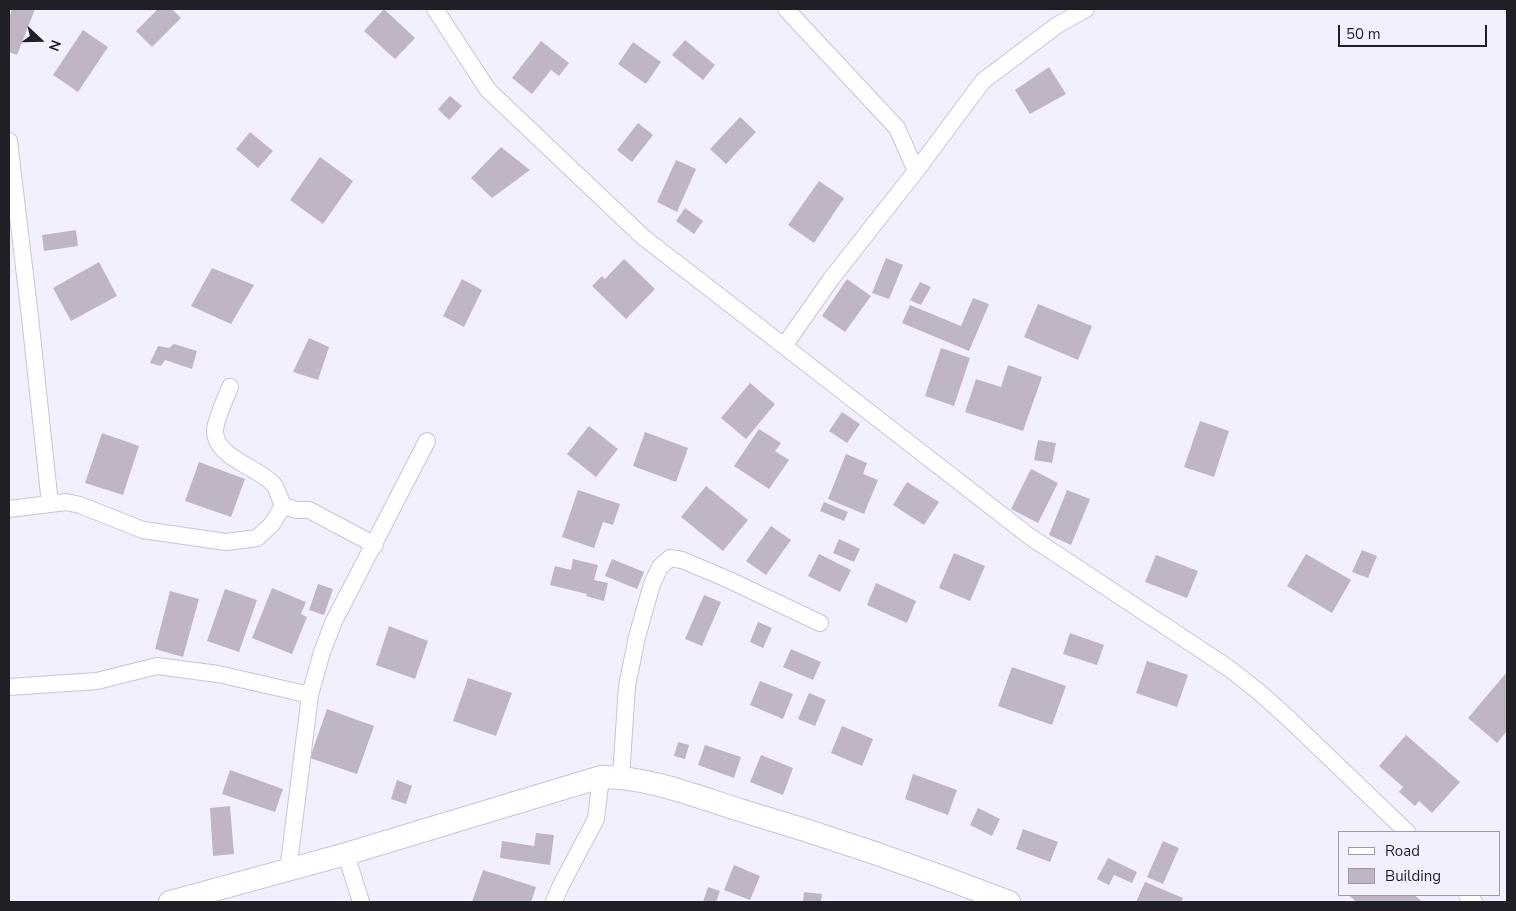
<!DOCTYPE html>
<html>
<head>
<meta charset="utf-8">
<style>
	body { margin:0 }
	#map { position:relative; width:1516px; height:911px; overflow:hidden; background:#f2effe; font-family:"Nunito Sans",sans-serif }
	canvas { display:block }
	.frame { position:absolute; inset:0; border:10px solid #201f26; pointer-events:none }
	.legend { position:absolute; left:1338px; top:831px; width:162px; height:65px; box-sizing:border-box; background:#f2effe; border:1px solid #9e9ca8; margin:0; padding:6px 9px; list-style:none; font-size:15px; color:#201f26 }
	.legend li { display:flex; align-items:center; gap:10px; height:25px }
	.legend b { width:25px; border:1px solid #9e9ca8 }
	.north { position:absolute; left:15px; top:15px; width:50px; height:50px; -webkit-text-stroke:4px #f2effe; paint-order:stroke; rotate:111deg; font-size:14px; font-weight:700; line-height:20px; text-align:center; color:#201f26 }
	.north::after { content:''; display:block; margin:auto; width:18px; height:22px; background:#201f26; clip-path:polygon(50% 0,100% 100%,50% 72%,0 100%) }
	.scale { position:absolute; left:1338px; top:25px; width:149px; height:22px; box-sizing:border-box; border:2px solid #201f26; border-top:0; padding-left:6px; font-size:15px; line-height:18px; white-space:nowrap; color:#201f26; -webkit-text-stroke:4px #f2effe; paint-order:stroke }
</style>
</head>
<body>
<div id="map">
<canvas width="1516" height="911"></canvas>
<div class="frame"></div>
<ul class="legend">
<li><b style="height:6px;background:#fff"></b>Road</li>
<li><b style="height:14px;background:#c0b5c5"></b>Building</li>
</ul>
<div class="north">N</div>
<div class="scale">50 m</div>
</div>
<script>
const context = document.querySelector('canvas').getContext('2d');
context.lineJoin = 'round';
function fill(path, color) { context.fillStyle = color; context.fill(path, 'evenodd'); }
function stroke(path, color, width, dash) { context.strokeStyle = color; context.lineWidth = width; context.lineCap = dash ? 'butt' : 'round'; context.setLineDash(dash || []); context.stroke(path); }
fill(new Path2D(`
	M12,9H35L17,55L9,52V18Z
	M158,9H172L181,18L152,47L136,31Z
	M384,9L415,38L395,59L364,31Z
	M83,30L108,47L78,92L53,75Z
	M685,40L715,65L703,80L672,55Z
	M541,41L569,63L559,76L551,70L532,94L512,78Z
	M633,42L661,62L646,84L618,64Z
	M1049,67L1066,94L1030,114L1015,90Z
	M450,96L462,106L449,120L438,109Z
	M740,117L756,132L726,164L710,149Z
	M638,123L653,135L632,162L617,150Z
	M250,132L273,151L258,168L236,149Z
	M501,147L530,170L492,198L471,178Z
	M320,157L353,181L323,224L290,200Z
	M676,160L696,169L677,212L657,202Z
	M819,181L844,198L814,243L788,225Z
	M685,208L703,221L694,234L676,221Z
	M76,230L78,246L44,251L42,235Z
	M886,258L903,265L889,299L872,293Z
	M624,259L655,289L626,319L592,286L602,276L605,279Z
	M99,262L117,296L71,321L53,288Z
	M212,268L254,285L231,324L191,306Z
	M462,279L482,290L464,327L443,316Z
	M847,279L871,296L845,332L822,316Z
	M920,282L931,287L921,305L910,300Z
	M973,298L989,304L969,351L902,323L910,305L961,326Z
	M1038,304L1092,326L1078,360L1024,337Z
	M309,338L329,347L318,380L293,372Z
	M174,344L197,351L192,369L165,360L161,366L150,363L158,346L169,348Z
	M941,348L970,358L954,406L925,396Z
	M1008,365L1042,377L1023,431L965,412L976,379L1001,387Z
	M750,383L775,404L746,439L721,418Z
	M842,412L860,424L847,443L829,431Z
	M1200,421L1229,431L1214,477L1184,467Z
	M589,426L618,449L596,477L567,454Z
	M759,429L781,443L775,451L789,460L769,489L734,466Z
	M645,432L688,448L676,482L633,466Z
	M102,433L139,446L123,495L85,483Z
	M1038,440L1056,443L1052,463L1034,460Z
	M846,454L867,463L863,474L878,480L864,514L828,499Z
	M199,462L245,479L231,517L185,501Z
	M1031,469L1058,483L1038,523L1011,509Z
	M907,482L939,502L924,525L893,505Z
	M706,486L748,520L723,551L681,517Z
	M578,490L620,504L613,525L603,522L594,548L562,537Z
	M1067,490L1090,499L1071,545L1049,535Z
	M824,502L848,512L844,521L820,511Z
	M771,526L791,540L766,575L746,561Z
	M839,539L860,549L854,562L833,553Z
	M1362,550L1377,556L1368,578L1352,572Z
	M954,553L985,566L970,601L939,588Z
	M819,554L851,570L840,592L808,576Z
	M1306,554L1351,580L1332,613L1287,586Z
	M1156,555L1198,571L1187,598L1145,582Z
	M573,559L598,565L594,580L608,583L604,601L586,596L587,594L550,585L555,566L571,570Z
	M612,559L644,572L637,589L605,576Z
	M876,583L916,601L907,623L867,605Z
	M318,584L333,589L324,615L309,610Z
	M272,588L306,602L301,614L307,617L292,654L252,638Z
	M225,589L257,600L239,652L207,641Z
	M170,591L199,599L183,657L155,649Z
	M704,595L721,602L702,646L685,639Z
	M758,622L772,628L763,648L750,642Z
	M389,626L428,641L415,679L376,665Z
	M1070,633L1104,645L1097,665L1063,654Z
	M791,649L821,662L813,680L783,667Z
	M1147,661L1188,675L1177,707L1136,693Z
	M1012,667L1066,686L1052,725L998,706Z
	M1507,672V731L1497,743L1468,718Z
	M468,678L512,693L496,736L453,721Z
	M760,681L793,694L783,719L750,705Z
	M809,693L826,700L815,726L798,719Z
	M327,709L374,726L357,774L310,758Z
	M842,726L873,739L862,766L831,753Z
	M1406,735L1460,782L1432,813L1419,801L1415,806L1399,792L1403,787L1379,766Z
	M678,742L689,745L685,759L674,756Z
	M705,745L741,757L734,778L698,765Z
	M761,755L793,768L783,795L750,782Z
	M230,770L283,789L275,812L222,794Z
	M913,774L957,790L948,815L905,799Z
	M397,780L412,786L406,804L391,799Z
	M230,806L234,854L213,856L210,808Z
	M978,808L1000,819L992,836L970,825Z
	M1023,829L1058,842L1050,862L1016,849Z
	M536,833L554,835L550,865L500,858L502,841L534,846Z
	M1163,841L1179,848L1163,884L1147,877Z
	M1108,858L1137,872L1132,883L1114,875L1109,885L1097,879Z
	M734,865L760,876L750,900L724,890Z
	M483,870L536,887L531,902H472Z
	M1145,882L1183,898L1181,902H1136Z
	M708,887L720,891L716,902H703Z
	M804,892L822,894L821,902H803Z
	M1348,895H1414L1423,902H1357Z`), '#c0b5c5');
const street = new Path2D(`
	M435,9L488,90L643,237L784,346L831,279L916,171L983,81L1056,26L1086,9
	M786,9L897,128L916,171
	M9,141L30,317L50,504
	M784,346L1029,536L1230,669L1259,692L1287,717L1407,832
	M230,387C226,398 215,420 215,431C215,458 259,467 274,485C278,490 280,500 283,506
	M9,509L66,502L80,505L143,530L226,542L257,538L272,524L283,506L297,510H309L375,545
	M9,687L97,681L157,666L218,674L310,695
	M621,777L627,686L637,637L652,584L660,567L670,558L682,560L727,579L820,623
	M346,854L361,902
	M288,871L310,695L322,652L334,621L427,441
	M1467,895L1474,902
	M554,902L560,887L596,819L601,777`);
const secondary = new Path2D(`
	M170,902L346,854L601,777C649,777 695,796 740,810C831,837 921,868 1009,902`);
stroke(street, '#c7c4d7', 18);
stroke(secondary, '#c7c4d7', 24);
stroke(street, '#fff', 16);
stroke(secondary, '#fff', 22);
</script>
</body>
</html>
